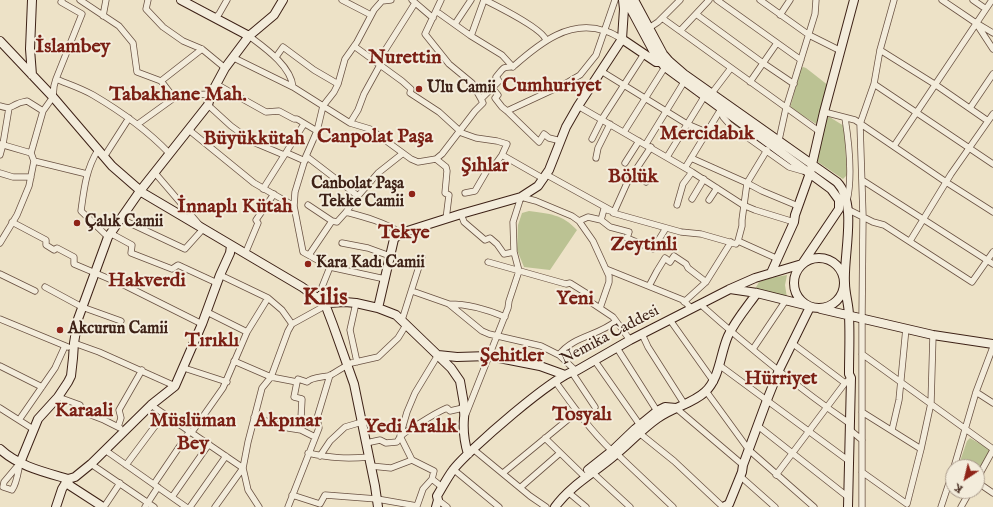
<!DOCTYPE html>
<html>
<head>
<meta charset="utf-8">
<style>
	body { margin:0 }
	#map { position:relative; width:993px; height:507px; overflow:hidden; background:#ede2c7; font-family:"IM FELL English",serif }
	canvas { display:block }
	.north { position:absolute; left:945px; top:459px; width:40px; height:40px; box-sizing:border-box; background:#f3ecdb; border:1px solid #aa9b8c; border-radius:50%; rotate:215deg; font-size:11px; font-weight:700; line-height:16px; text-align:center; color:#3d2116 }
	.north::after { content:''; display:block; margin:auto; width:14px; height:18px; background:#8f2418; clip-path:polygon(50% 0,100% 100%,50% 72%,0 100%) }
</style>
</head>
<body>
<div id="map">
<canvas width="993" height="507"></canvas>
<div class="north">K</div>
</div>
<script>
const context = document.querySelector('canvas').getContext('2d');
context.lineJoin = 'round';
function fill(path, color) { context.fillStyle = color; context.fill(path, 'evenodd'); }
function stroke(path, color, width, dash) { context.strokeStyle = color; context.lineWidth = width; context.lineCap = dash ? 'butt' : 'round'; context.setLineDash(dash || []); context.stroke(path); }
function label(font, color, halo, rows, align = 'center') {
  context.font = font + ' "IM FELL English",serif'; context.lineWidth = 4; context.setLineDash([]); context.textBaseline = 'middle'; context.strokeStyle = halo; context.fillStyle = color; for (const [text, x, y, turn = 0] of rows) {
    context.save(); context.translate(x, y); context.rotate((+turn || 0) * Math.PI / 180); context.textAlign = isNaN(turn) ? turn : align; if (halo) context.strokeText(text, 0, 0); context.fillText(text, 0, 0); context.restore();
  }
}
fill(new Path2D(`
	M803,67L806,68L829,86L818,125L790,108L801,68Z
	M828,116L844,126L847,175L843,179L815,160Z
	M529,211C550,214 562,214 577,230L550,270L524,267L517,250L518,225L522,213Z
	M787,275L785,285L787,298L755,289L759,282L771,278Z
	M970,438L991,450L977,472V467H964L959,464L967,441Z`), '#bbc293');
const street = new Path2D(`
	M80,0L119,26L133,43L137,72L161,81L174,98
	M148,0L146,9L163,27L183,41L202,49L225,68
	M342,0L371,15
	M412,0L433,18
	M441,0L425,34L449,64L472,83L481,99
	M485,0C497,6 543,29 546,40
	M717,0L801,60
	M760,0L809,35L841,51
	M942,0L976,23L993,49
	M973,0L986,9
	M436,11L471,36L502,55L513,67
	M696,14L763,63L794,84
	M780,15L790,0
	M103,16L106,0
	M215,18L219,14L227,0
	M662,18L820,132
	M455,24L471,0
	M978,24L993,33
	M649,28L658,22L680,0
	M680,31L709,0
	M249,36C265,48 291,66 293,87L350,123L370,129L411,159L418,162L436,159L442,154L475,111L483,103L481,99L499,81L496,77C498,75 501,70 504,68C508,66 512,68 515,65C540,43 570,19 605,31C611,32 616,36 622,39
	M471,36L484,0
	M354,46L402,81L411,89L410,93L439,112L462,133L476,138L497,141L507,144L502,155
	M880,50L936,85L988,121
	M276,57L283,47L314,70L338,84
	M234,58L293,87
	M377,63L415,3
	M601,71L687,124L706,132
	M56,79C68,84 81,88 93,95C122,112 146,129 169,153
	M161,81L202,49
	M750,82L777,43
	M216,84L266,112L279,111L294,119H297L317,131
	M874,84L993,164
	M492,88L498,95L495,98L502,107L507,111L539,142L544,134L549,138L557,140L559,143
	M712,93L731,68
	M208,105L231,126L253,142L284,155L287,153L305,161
	M0,106C11,109 8,108 17,104C20,102 24,102 27,101L43,111
	M578,106L692,172L743,205L755,210L794,222
	M970,108L993,74
	M721,109L723,117L730,125L789,167L803,171
	M507,111L563,85L580,75L596,55L615,0
	M824,112L855,120L946,182L993,212
	M845,118C849,143 853,175 847,201
	M350,123L358,110L364,94L380,65
	M138,124L174,98L187,95L211,94
	M189,130L254,183L294,206
	M624,132L665,67
	M592,139L602,119L644,54
	M779,140L786,108L815,14L816,0
	M0,144L31,153
	M646,144L684,82
	M894,146L992,0
	M98,150C86,169 84,189 81,211L108,237
	M0,155L3,144L9,108
	M306,156L358,196L346,212C365,217 384,222 401,233
	M104,157L129,118
	M667,157L704,97
	M596,158L598,148L610,124
	M691,158L747,183L762,191L798,206
	M436,159L446,167L447,171L445,193L449,195L446,219
	M34,161L87,174
	M625,163L639,141
	M467,164L489,167L494,166L502,155L544,179
	M685,168L721,109
	M635,172L644,178L646,182
	M0,173L13,177H31
	M547,175L614,212L613,213L681,232L701,234L736,244L738,241L778,259
	M862,180L993,264
	M263,189L304,124
	M465,193L475,191L489,167
	M358,196L378,173L402,154
	M692,199L704,179
	M709,200L717,188
	M308,205L332,221
	M677,205L683,184L692,172
	M847,209L873,222L884,225L972,282L993,252
	M461,214L464,222L485,240L490,238L497,244L504,254L514,252
	M121,219L185,249L203,229L155,173
	M601,220L604,209L614,212L627,183L651,147
	M579,221L588,217L601,220L610,227L629,232L627,238L653,249L666,228
	M12,222L46,240V245L54,250L57,248L74,257V264L126,286L202,324
	M110,233L132,245L131,253L172,269L178,265L217,283
	M738,241L742,226V220L747,183L767,150
	M910,241L951,174L993,114
	M0,243L17,215L29,186L34,161L31,153L43,111L53,97L54,86L56,79L82,14L61,2L62,0
	M342,243L368,248L390,256
	M245,254L258,223L256,220L274,194
	M309,255L332,221L337,222L346,212
	M488,262L566,284L570,283L586,293V299L613,317L630,340
	M330,267L385,279
	M606,269L683,300L692,309
	M0,274L35,291
	M220,275L268,298L282,310L292,324
	M649,286L657,271L665,258L670,262L674,256L686,264L688,268L706,282
	M45,287L82,307L121,321
	M412,291L449,304L482,331L489,334L541,346L559,355L576,371
	M323,294L322,287L330,267L303,252L294,206L295,192L306,156L317,131L323,106L334,92L338,84L345,59L357,42L374,10L382,1L391,0
	M684,302L706,282L731,242
	M356,303L350,330L357,362
	M449,304C469,304 486,309 505,317
	M700,304C747,346 797,387 849,423
	M207,312L247,332
	M0,319L68,347
	M402,320L422,257
	M670,320L714,382
	M642,334L648,347L685,405
	M74,343L99,352L175,386
	M792,343L845,383
	M617,348L657,411
	M753,349L786,300
	M862,354L993,449
	M559,355C573,336 598,336 616,321
	M234,361L271,377L297,382L298,379L307,382C313,376 322,378 331,375C336,372 342,368 348,365
	M595,361L642,428
	M347,364L378,357L398,338L406,325
	M719,365L849,461
	M0,366L42,387
	M184,368L227,382
	M571,371L595,407
	M555,381C573,406 590,430 612,451
	M297,382L294,397L302,399L301,418L304,421L301,430
	M706,391L749,450L814,507
	M976,392L993,403
	M58,397L80,405
	M151,405L243,468L248,490L259,507
	M0,408L33,429
	M676,408L743,465
	M862,412L921,449
	M466,414L508,308L509,301L519,271L514,252L513,222L521,197L536,201L572,216L579,221L593,241L609,276V282L600,308
	M91,415L104,420L120,428
	M254,417L288,428L301,430L315,437
	M19,420L55,368L65,346
	M758,426L848,497
	M118,427L121,418L119,410L142,370
	M849,429L862,440
	M892,430L899,400L906,328
	M192,432L223,388L247,332L268,298
	M638,432L674,461L723,507
	M545,438L583,475
	M366,443L380,440L386,443L397,442C401,434 406,432 414,427C425,420 435,413 447,408L450,411L463,408
	M473,449L530,496L546,507
	M105,450L186,507
	M308,453C331,458 346,459 369,457
	M617,454L673,507
	M320,456L330,441L345,427L362,422
	M412,460L400,436L407,412L415,393L438,355
	M20,463C18,472 17,483 12,490L3,487L4,482Z
	M91,464L154,507
	M126,465L164,414
	M371,466L391,468L412,460L434,471L432,479L442,487
	M954,467L976,392L993,347
	M453,469L499,507
	M862,472L907,504L921,449L931,403L933,335
	M503,473L577,412
	M593,473L630,507
	M776,475L845,383L851,378
	M740,476L775,507
	M977,479L993,450
	M977,482L993,493
	M154,484L190,431
	M521,487L560,453
	M568,492L586,507
	M292,495L320,504L325,495L377,499L417,506L423,489L432,479
	M172,497L209,444
	M438,500L447,507
	M104,507L120,483
	M145,507L158,487
	M190,507L226,456
	M215,507L243,468L248,442L262,388L271,377L288,331L292,324L321,308L325,304
	M288,507L319,428L317,418L330,375
	M862,507V318L863,216L860,124L874,84L880,50L894,0
	M941,507L953,471
	M961,507L970,491`);
const secondary = new Path2D(`
	M32,0L30,49L32,75
	M181,0L249,36
	M634,0L663,54L669,61L684,74L837,182C858,204 843,255 845,283C845,294 849,305 849,316C850,336 849,355 849,374L851,378L848,507
	M622,39L656,62H660
	M0,41L53,97L112,166L143,193L302,287L320,300
	M794 283a25 25 0 1 1 50 0a25 25 0 1 1-50 0Z
	M771,273L794,222L795,215L810,173L824,112L854,0
	M730,289L757,293L805,305
	M319.5 299a5.5 5.5 0 1 1 11 0a5.5 5.5 0 1 1-11 0Z
	M328,303L345,302L356,303L378,308L396,315L451,368L460,381L464,404C463,409 465,413 464,418C463,430 464,441 468,454
	M325,304L333,325L354,384L375,486L378,507
	M378,308L394,239L401,233L461,214L521,197L538,186L549,170L566,127L578,106L622,39L624,9L623,0
	M821,309L933,335L993,344
	M438,355L457,357L489,356L540,366L565,375
	M0,449C18,466 44,472 68,479L69,485L103,507
	M20,463L38,419L58,397L68,382L71,376L73,358L74,343L78,319L108,237L140,191L208,105L211,94L225,68L249,36L274,15L283,0
	M588,470L612,451L635,429L657,411L665,407L676,408
	M56,507L62,489L68,479L75,477L91,464L151,405L175,386L202,324L220,275L230,253L231,246
	M436,507L438,500L437,496C442,488 447,478 453,470C465,453 559,371 576,371L630,340L730,289L755,278L802,264L839,209V200L831,189L665,67L656,56L626,0
	M555,507C570,486 594,473 614,456C629,444 642,429 658,418C673,407 692,404 705,392C720,378 720,354 728,336C735,321 747,307 757,293
	M723,507L729,504L742,472L743,465L767,400L779,370L810,307`);
stroke(street, '#695142', 7);
stroke(secondary, '#3d2116', 10);
stroke(street, '#f3ecdb', 5.5);
stroke(secondary, '#f3ecdb', 8);
for (const [x, y, r, color] of [
	[419,89,4,"#8f2418"],
	[412,194,4,"#8f2418"],
	[77,223,4,"#8f2418"],
	[308,264,4,"#8f2418"],
	[60,330,4,"#8f2418"]
]) { const dot = new Path2D(); dot.arc(x, y, r, 0, 2 * Math.PI); context.fillStyle = color; context.fill(dot); stroke(dot, '#f3ecdb', 1.5); }
label('bold 16px', '#3d2116', '#f3ecdb', [
	["Ulu Camii",427,89],
	["Canbolat Paşa",404,185,"right"],
	["Tekke Camii",404,203,"right"],
	["Çalık Camii",85,223],
	["Kara Kadı Camii",316,264],
	["Akcurun Camii",68,330]
], 'left');
label('16px', '#3d2116', '#f3ecdb', [
	["Nemika Caddesi",610,336,-28]
]);
label('bold 20px', '#7a1f14', '#f3ecdb', [
	["İslambey",73,48],
	["Nurettin",405,59],
	["Cumhuriyet",552,87],
	["Tabakhane Mah.",178,96],
	["Mercidabık",707,135],
	["Canpolat Paşa",375,138],
	["Büyükkütah",254,140],
	["Şıhlar",485,167],
	["Bölük",633,178],
	["İnnaplı Kütah",235,208],
	["Tekye",404,234],
	["Zeytinli",644,246],
	["Hakverdi",147,282],
	["Yeni",575,300],
	["Tırıklı",212,342],
	["Şehitler",512,357],
	["Hürriyet",781,380],
	["Karaali",84,412],
	["Tosyalı",582,416],
	["Müslüman",193,422],
	["Bey",193,445],
	["Akpınar",288,422],
	["Yedi Aralık",411,428]
]);
label('bold 24px', '#7a1f14', '#f3ecdb', [
	["Kilis",325,299]
]);
</script>
</body>
</html>
